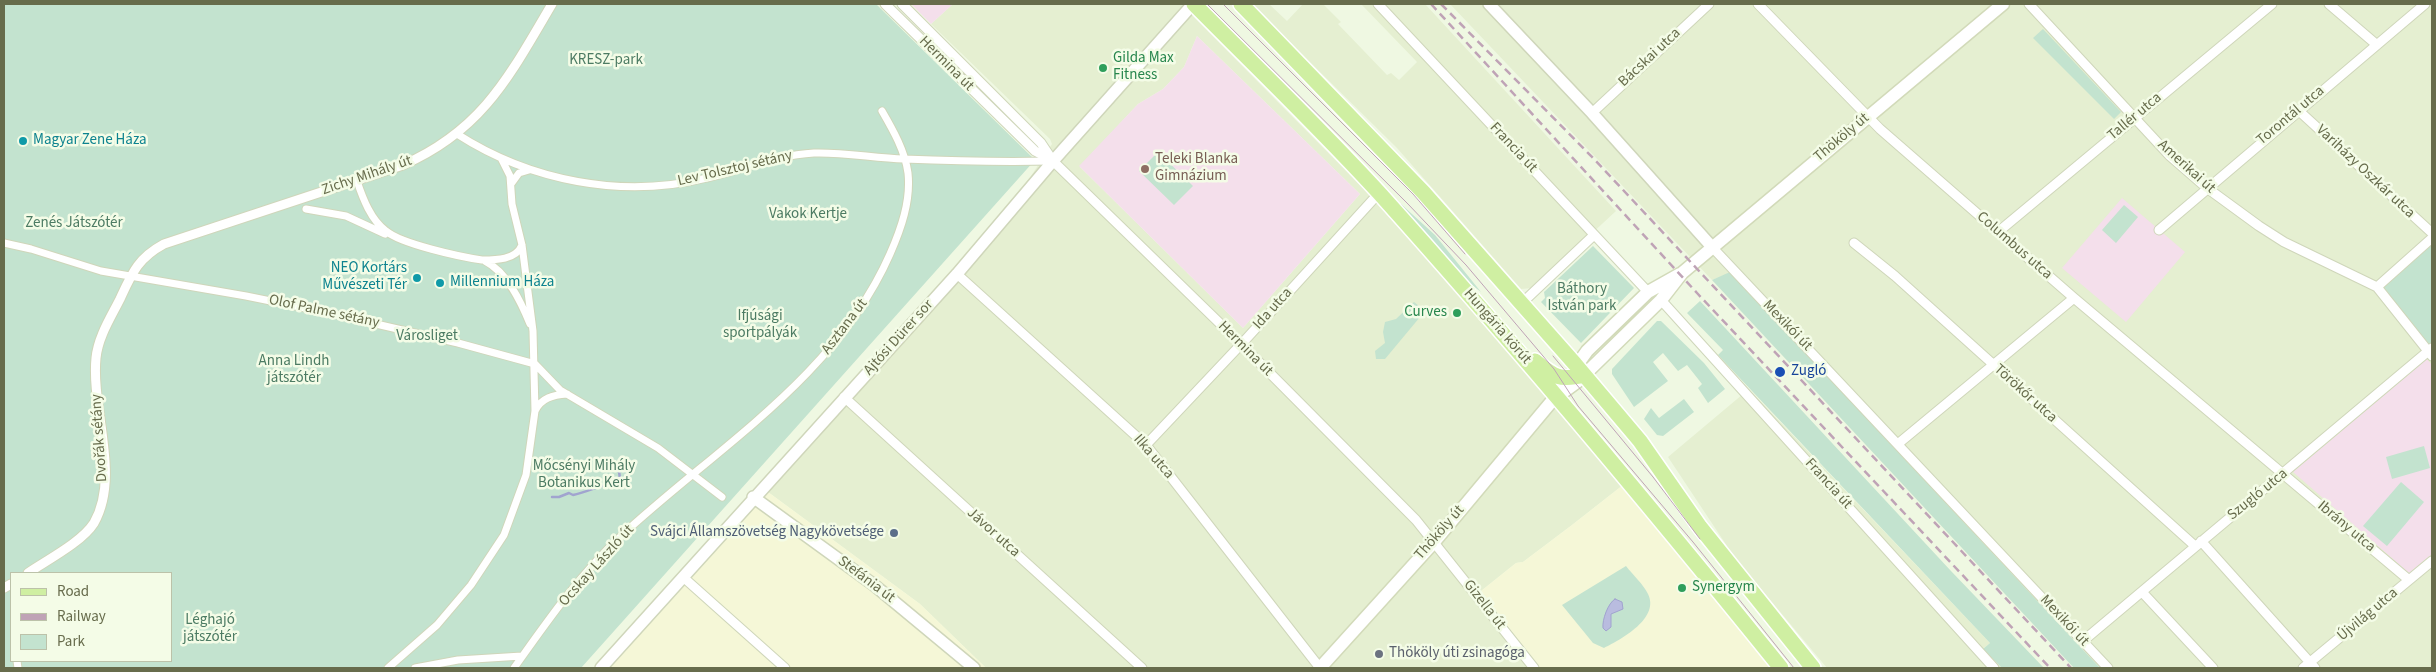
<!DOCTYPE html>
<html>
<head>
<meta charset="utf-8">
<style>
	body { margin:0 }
	#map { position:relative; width:2436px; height:672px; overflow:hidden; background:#eff8e2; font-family:"Source Sans 3",sans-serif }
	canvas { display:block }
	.frame { position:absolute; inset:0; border:5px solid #676c4c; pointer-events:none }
	.legend { position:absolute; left:10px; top:572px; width:162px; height:90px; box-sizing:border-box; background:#f4fce7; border:1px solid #bcc2a9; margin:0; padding:6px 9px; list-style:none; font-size:15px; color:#676c4c }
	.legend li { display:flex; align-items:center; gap:10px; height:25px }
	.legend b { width:25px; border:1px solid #bcc2a9 }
</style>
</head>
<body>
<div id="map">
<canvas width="2436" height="672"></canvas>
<div class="frame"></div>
<ul class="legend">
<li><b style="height:6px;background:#cfefa2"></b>Road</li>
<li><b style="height:6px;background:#bfa3b6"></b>Railway</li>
<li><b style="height:14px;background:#c3e3cf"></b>Park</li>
</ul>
</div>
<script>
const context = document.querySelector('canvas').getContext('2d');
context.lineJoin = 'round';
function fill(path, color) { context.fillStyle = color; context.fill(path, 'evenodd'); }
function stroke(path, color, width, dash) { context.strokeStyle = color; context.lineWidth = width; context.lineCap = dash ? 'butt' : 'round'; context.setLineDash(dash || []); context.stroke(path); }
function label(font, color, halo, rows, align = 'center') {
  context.font = font + ' "Source Sans 3",sans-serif'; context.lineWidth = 5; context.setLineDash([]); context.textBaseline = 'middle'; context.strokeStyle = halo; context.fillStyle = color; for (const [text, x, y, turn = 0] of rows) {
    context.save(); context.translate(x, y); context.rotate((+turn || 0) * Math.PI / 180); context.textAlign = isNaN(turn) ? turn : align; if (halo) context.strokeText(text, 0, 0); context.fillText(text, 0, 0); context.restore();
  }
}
fill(new Path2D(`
	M953,4H1181L1369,194L1548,394L1623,485L1572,525L1523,562L1516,563L1481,591L1540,668H986L920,604L768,492L1031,176L1052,144L1050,139L931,24ZM1197,36L1360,194L1243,328L1080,167L1138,104L1163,89L1184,67Z
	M1251,4H1269L1287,21L1303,4H1323L1341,22L1338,24L1387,75L1391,73L1399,80L1417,62L1361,4H1425L1616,211L1533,288L1521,289L1397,148Z
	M1450,4H2432V668H2100L1730,273L1712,280Z
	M1749,389L1990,643L1983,649L2002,668H1827L1735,558L1668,457Z`), '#e5efd1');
fill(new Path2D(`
	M1623,485L1770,668H1540L1481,591L1516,563L1523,562L1572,525Z
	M768,492L920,604L986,668H610Z`), '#f5f7d7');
fill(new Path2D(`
	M911,4H953L931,24Z
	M1197,36L1360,194L1243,328L1079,166L1138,104L1163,89L1184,67Z
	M2122,198L2185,252L2126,322L2062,268Z
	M2427,359L2432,365V554L2409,573L2293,472Z`), '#f4dfeb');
fill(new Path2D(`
	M4,4H876L1035,160L581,668H4ZM11,573H171V661H11Z
	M2043,29L2121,112L2114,119L2033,38Z
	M1158,152L1193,186L1174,205L1139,171Z
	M1401,204L1435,235L1481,292L1456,272L1400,205Z
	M2124,205L2138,217L2116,243L2102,230Z
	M2432,238V356L2377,287Z
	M1593,246L1634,288L1581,343L1541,302L1545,298L1544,292Z
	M1730,272L2100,668H2074L1712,280Z
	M1700,301L1951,571L2044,668H2002L1983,649L1990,643L1718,355L1723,350L1687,313Z
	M1414,302L1425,311L1385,359H1376L1375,351L1385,343L1383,332L1385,322L1396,319Z
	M1657,321H1661L1704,363L1725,389L1708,403L1698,388L1702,384L1687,365L1678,371L1663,353L1653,362L1668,381L1634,407L1612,374V369Z
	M1684,399L1694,412L1663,436L1657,435L1644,419L1651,408L1659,418Z
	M2424,446L2430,468L2392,479L2386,457Z
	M2401,482L2424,502L2387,546L2363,526Z
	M1626,566C1633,575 1643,584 1648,594C1660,618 1622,639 1604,648L1593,643L1562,605Z`), '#c3e3cf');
const water = new Path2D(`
	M1615,599L1622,602L1623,609L1611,614V627L1606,631L1603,628C1602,620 1608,603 1615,599Z`);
fill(water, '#b9bcdf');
stroke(water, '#a1a4cf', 1);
stroke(new Path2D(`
	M552,497H559L569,493L573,495C586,492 594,488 606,485C612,484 615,480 620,479L618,463`), '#a1a4cf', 2.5);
const pedestrian = new Path2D(`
	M457,134C530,181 622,199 707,178C743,170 776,155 814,153C843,152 874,158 904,159C953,161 1003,162 1052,161
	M357,181C363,199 371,220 386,231C401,244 461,257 482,260C496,260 516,260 522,245
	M511,184L519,173L529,170
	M306,209L346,216L385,234
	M4,243L31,249L101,271L246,296L320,311L458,343L535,364L560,390L658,448L722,497
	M485,261C507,272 521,302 530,324
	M535,411C541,398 553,395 567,394
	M17,661L18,668
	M388,668L437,625L471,585L504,535L526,475L535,411L533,331L522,245L512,204L510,176L502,160
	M415,668L458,660L522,656
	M514,668C546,623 580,574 621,536C716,448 836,377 890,254C901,229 911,201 908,173C905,151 893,130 882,111`);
const minor = new Path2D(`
	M885,4L1035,151L1050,159
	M902,4L1041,143L1053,161L1241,344L1416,520L1534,668
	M1378,4L1648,292
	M1758,4L1880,129L2074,298L2409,580
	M2029,4L2169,155L2207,188L2259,226L2284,242L2377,287L2432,356
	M2329,4L2377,45
	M2298,110L2432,233
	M1592,113L1709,4
	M2159,230L2425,4
	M1998,232L2272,4
	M1854,243L1895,276L2195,546
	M1712,247L2108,668
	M957,274L1146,445L1320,668
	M2377,287L2432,238
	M1661,300L1994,668
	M1522,303L1594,235
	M844,397L1142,668
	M1899,443L2074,298
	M1146,445L1247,338L1379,193
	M2201,541L2315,668
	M28,573C47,560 82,542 94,523C121,475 91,410 96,358C98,337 111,317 120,299C132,273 138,258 164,244L403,165C483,130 510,75 552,4
	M683,577L785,668
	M4,588L11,584
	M2142,592L2213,668
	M2083,641L2432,348
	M2303,668L2432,561`);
const tertiary = new Path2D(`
	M1489,4L1592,113L1712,247
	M753,497L874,585L974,668
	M601,668L957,274L1053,161L1193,4`);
const secondary = new Path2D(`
	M1572,372L1587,351L1648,292L1680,274
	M1558,396L1577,382L1661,300L1682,273L2003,4
	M1320,668L1435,541L1562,389`);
const primary = new Path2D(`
	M1194,4C1256,67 1321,129 1381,195C1519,349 1651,507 1781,668
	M1241,4L1423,192L1575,364L1640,441L1700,527L1813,668
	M1535,361C1554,377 1560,381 1584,375`);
stroke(pedestrian, '#cfd6ba', 9);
stroke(minor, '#cfd6ba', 11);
stroke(tertiary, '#cfd6ba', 14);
stroke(secondary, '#d2dab9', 15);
stroke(primary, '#fff', 18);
stroke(pedestrian, '#fff', 7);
stroke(minor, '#fff', 9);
stroke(tertiary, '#fff', 11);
stroke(secondary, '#fff', 12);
stroke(primary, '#cfefa2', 15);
stroke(new Path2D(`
	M1207,4L1408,204L1466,265L1554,369L1578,406L1693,542L1794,668
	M1223,4L1413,194L1465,254
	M1553,356L1653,477L1700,539`), '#bfa3b6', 1);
stroke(new Path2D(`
	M1431,4L1697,293L2050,668
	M1441,4L1595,160L2071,668`), '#bfa3b6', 2.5, [8, 5]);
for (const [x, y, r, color] of [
	[1103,68,5,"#2e9e5b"],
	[23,141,5,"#0f9aa8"],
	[1145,169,5,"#8d6e63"],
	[417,278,5,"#0f9aa8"],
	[440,283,5,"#0f9aa8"],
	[1457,313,5,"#2e9e5b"],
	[1780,372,6,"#1a4fb4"],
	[894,533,5,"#5c6f8a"],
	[1682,588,5,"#2e9e5b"],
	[1379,654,5,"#6b7280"]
]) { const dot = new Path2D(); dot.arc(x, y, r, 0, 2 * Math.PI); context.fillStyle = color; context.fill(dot); stroke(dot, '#f4fce7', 2); }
label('15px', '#676c4c', '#f4fce7', [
	["Bácskai utca",1650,58,-43],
	["Hermina út",946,64,45],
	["Torontál utca",2291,116,-40],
	["Tallér utca",2135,117,-40],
	["Thököly út",1842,138,-40],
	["Francia út",1513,148,47],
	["Amerikai út",2186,167,42],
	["Lev Tolsztoj sétány",735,169,-13],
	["Variházy Oszkár utca",2365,172,43],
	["Zichy Mihály út",367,176,-19],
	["Columbus utca",2014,246,41],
	["Ida utca",1273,309,-48],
	["Olof Palme sétány",324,312,12],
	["Mexikói út",1787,326,46],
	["Asztana út",845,327,-53],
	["Hungária körút",1497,327,49],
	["Ajtósi Dürer sor",899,338,-48],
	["Hermina út",1245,349,45],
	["Törökőr utca",2025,394,42],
	["Dvořák sétány",100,438,-94],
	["Ilka utca",1153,457,49],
	["Francia út",1828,484,48],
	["Szugló utca",2258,495,-39],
	["Ibrány utca",2346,527,40],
	["Jávor utca",993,533,42],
	["Thököly út",1440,533,-49],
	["Ocskay László út",597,566,-48],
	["Stefánia út",866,580,37],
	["Gizella út",1484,605,52],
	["Újvilág utca",2368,615,-40],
	["Mexikói út",2064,621,47]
]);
label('15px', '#27864d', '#f4fce7', [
	["Gilda Max",1113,59],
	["Fitness",1113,76],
	["Curves",1447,313,"right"],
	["Synergym",1692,588]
], 'left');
label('15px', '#4c7b63', '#f4fce7', [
	["KRESZ-park",606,61],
	["Vakok Kertje",808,215],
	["Zenés Játszótér",74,224],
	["Báthory",1582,290],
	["István park",1582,307],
	["Ifjúsági",760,317],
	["sportpályák",760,334],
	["Városliget",427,337],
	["Anna Lindh",294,362],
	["játszótér",294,379],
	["Mőcsényi Mihály",584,467],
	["Botanikus Kert",584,484],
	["Léghajó",210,621],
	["játszótér",210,638]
]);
label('15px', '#0d838f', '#f4fce7', [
	["Magyar Zene Háza",33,141],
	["NEO Kortárs",407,269,"right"],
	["Művészeti Tér",407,286,"right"],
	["Millennium Háza",450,283]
], 'left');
label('15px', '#785e54', '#f4fce7', [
	["Teleki Blanka",1155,160],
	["Gimnázium",1155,177]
], 'left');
label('15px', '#164399', '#f4fce7', [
	["Zugló",1791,372]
], 'left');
label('15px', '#4e5e75', '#f4fce7', [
	["Svájci Államszövetség Nagykövetsége",884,533]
], 'right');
label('15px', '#5b616d', '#f4fce7', [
	["Thököly úti zsinagóga",1389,654]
], 'left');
</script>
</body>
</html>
